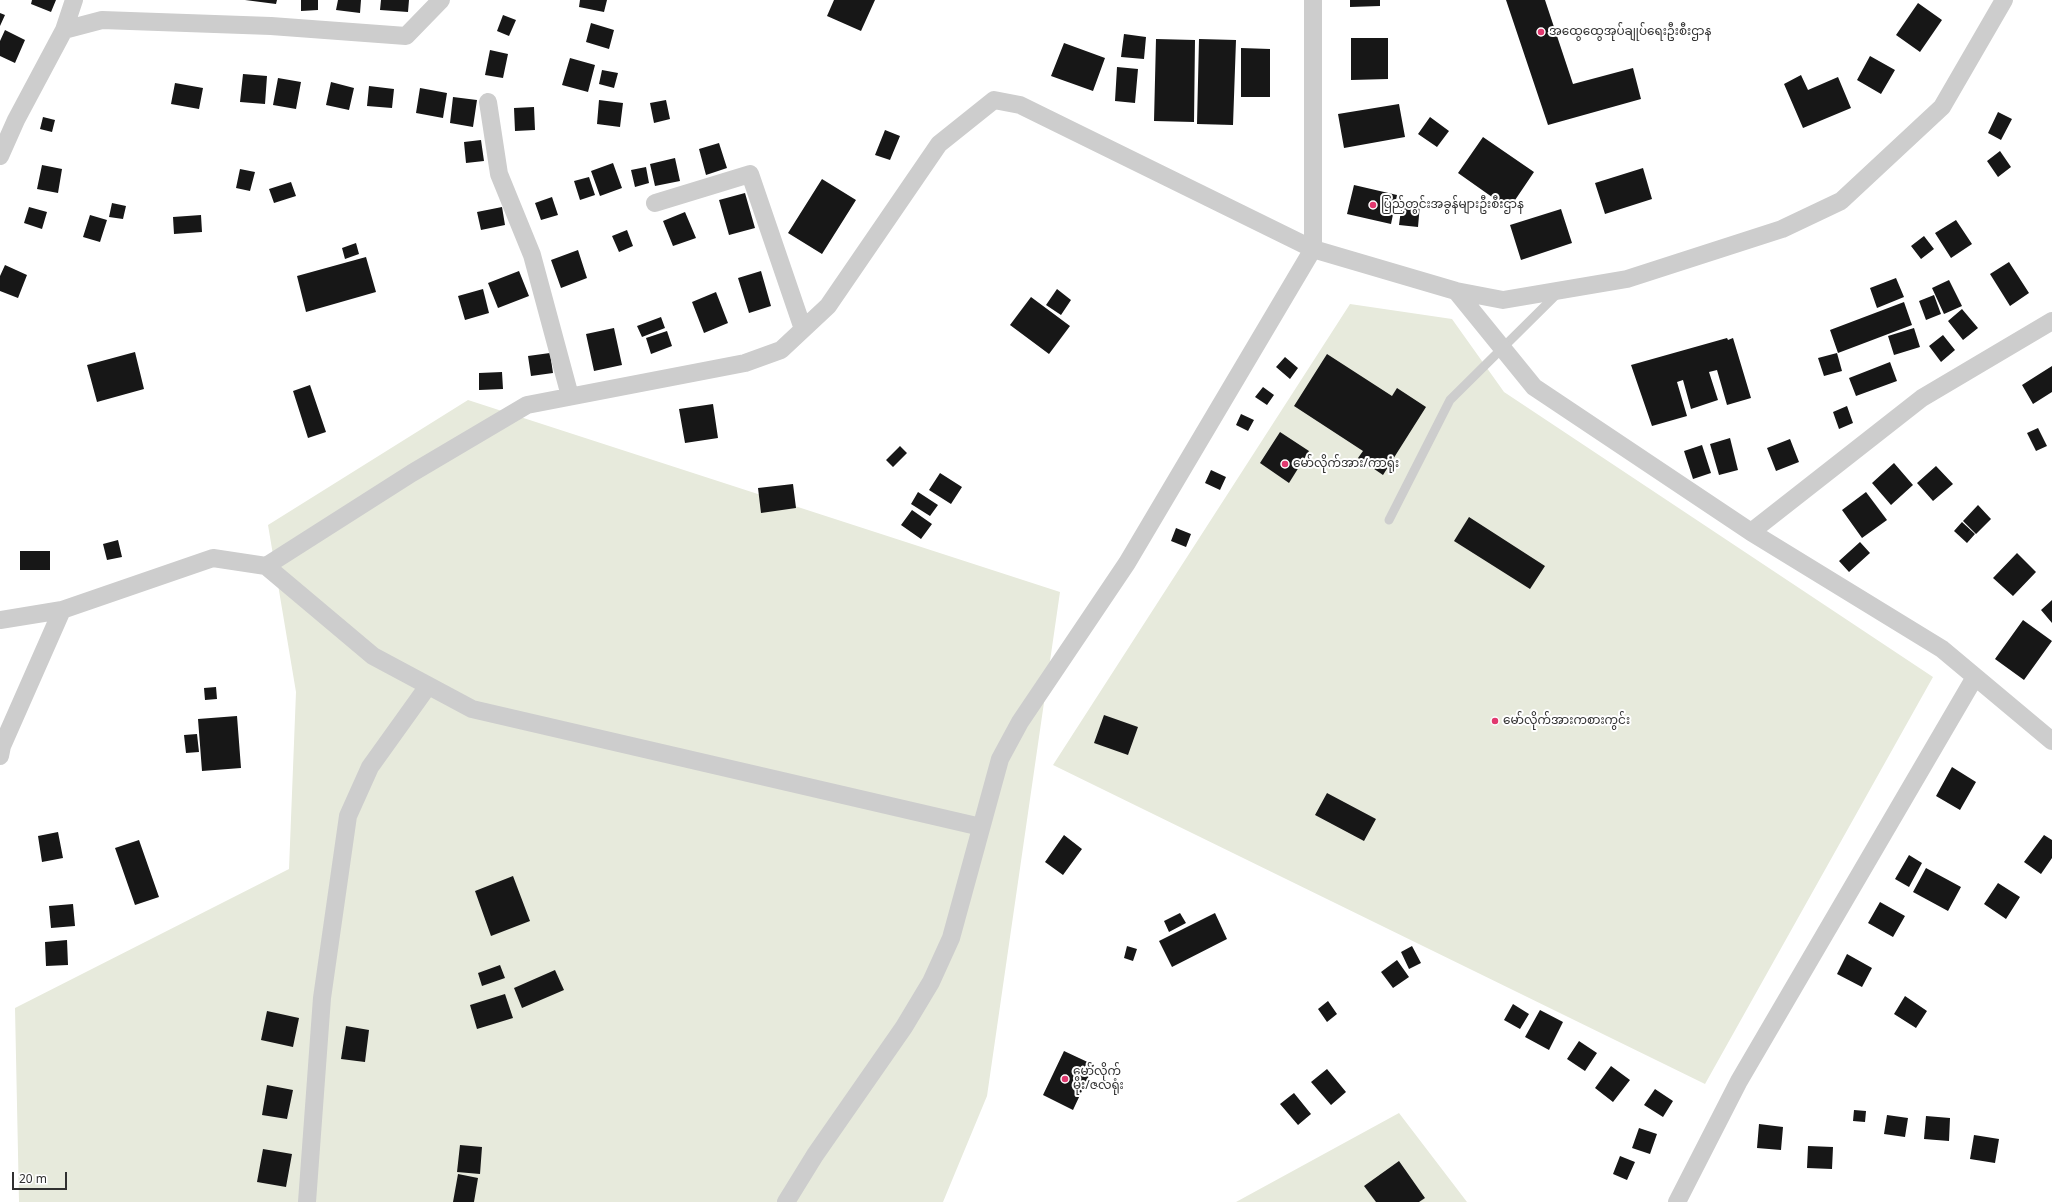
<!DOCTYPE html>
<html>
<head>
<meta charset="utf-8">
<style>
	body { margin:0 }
	#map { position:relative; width:2052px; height:1202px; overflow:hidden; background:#fff; font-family:"Noto Sans",sans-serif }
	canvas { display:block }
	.scale { position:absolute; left:12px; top:1172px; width:55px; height:18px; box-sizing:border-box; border:2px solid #303030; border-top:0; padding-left:5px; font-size:12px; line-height:14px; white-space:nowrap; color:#303030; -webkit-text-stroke:3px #fff; paint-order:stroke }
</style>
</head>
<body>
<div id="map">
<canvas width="2052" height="1202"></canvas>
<div class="scale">20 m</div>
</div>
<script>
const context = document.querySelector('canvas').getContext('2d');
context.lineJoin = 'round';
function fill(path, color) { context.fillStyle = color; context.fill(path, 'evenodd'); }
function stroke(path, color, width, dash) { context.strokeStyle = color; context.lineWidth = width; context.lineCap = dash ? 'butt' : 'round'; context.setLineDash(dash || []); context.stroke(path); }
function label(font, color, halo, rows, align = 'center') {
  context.font = font + ' "Noto Sans","Noto Sans Myanmar",sans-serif'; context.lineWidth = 4; context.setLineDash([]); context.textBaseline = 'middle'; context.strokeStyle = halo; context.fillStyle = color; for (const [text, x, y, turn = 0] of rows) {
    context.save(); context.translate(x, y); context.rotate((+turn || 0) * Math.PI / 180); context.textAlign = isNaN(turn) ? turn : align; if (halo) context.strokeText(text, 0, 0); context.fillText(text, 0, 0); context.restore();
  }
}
fill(new Path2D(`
	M1350,304L1452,319L1504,392L1933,677L1705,1084L1053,765Z
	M468,400L1060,592L987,1096L943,1202H19L15,1008L289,869L296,692L268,525Z
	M1399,1113L1467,1202H1236Z`), '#e7eadc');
fill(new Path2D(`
	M32,0H56L51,12L31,4Z
	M245,0H277L276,4Z
	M301,0H318V10L301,11Z
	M338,0H361L360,13L336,10Z
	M381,0H409L408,12L380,10Z
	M580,0H607L604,12L579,7Z
	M834,0H875L861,31L827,16Z
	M1350,0H1380V6L1350,7Z
	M1506,0H1545L1573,84L1633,68L1641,99L1548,125Z
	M1918,3L1942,20L1920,52L1896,35Z
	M0,13L5,15L0,26Z
	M503,15L516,20L509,36L497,31Z
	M591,23L614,30L609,49L586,42Z
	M5,30L25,40L15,63L0,56V41Z
	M1124,34L1146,37L1144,59L1121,57Z
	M1351,38H1388V79L1351,80Z
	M1156,39L1195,40L1194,122L1154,121Z
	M1199,39L1236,40L1233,125L1197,124Z
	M1064,43L1105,58L1093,91L1051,76Z
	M1241,48L1270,49V97H1241Z
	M490,50L508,54L503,78L485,75Z
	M1870,56L1895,70L1881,94L1857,80Z
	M570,58L595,65L588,92L562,85Z
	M1117,67L1138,69L1135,103L1115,101Z
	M602,70L618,73L614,88L599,84Z
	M243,74L267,76L265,104L240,102Z
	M1801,75L1808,90L1838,77L1851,108L1803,128L1784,84Z
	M278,78L301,82L296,109L273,105Z
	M331,82L354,88L349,110L326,105Z
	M175,83L203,88L199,109L171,104Z
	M369,86L394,89L392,108L367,106Z
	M420,88L447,93L443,118L416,113Z
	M453,97L477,100L473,127L450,123Z
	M599,100L623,103L620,127L597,124Z
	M666,100L670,119L654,123L650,103Z
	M1399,104L1405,137L1344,148L1338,114Z
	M534,107L535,130L515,131L514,108Z
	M1998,112L2012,119L2001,140L1988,133Z
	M43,117L55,120L52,132L40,129Z
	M1430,117L1449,131L1437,147L1418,134Z
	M885,130L900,136L890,160L875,155Z
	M1483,137L1534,172L1509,209L1458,173Z
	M481,140L484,161L466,163L464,142Z
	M719,143L727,168L706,175L699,149Z
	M2000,151L2011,167L1998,177L1987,161Z
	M675,158L680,181L655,186L650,164Z
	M613,163L622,188L600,196L591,171Z
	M42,165L62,169L58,193L37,189Z
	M646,167L649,183L635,187L631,170Z
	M1643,168L1652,199L1605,214L1595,183Z
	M240,169L255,172L250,191L236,188Z
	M589,177L595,195L580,200L574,181Z
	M822,179L856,200L822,254L788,233Z
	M291,182L296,196L274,203L269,189Z
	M1354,185L1397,195L1391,224L1347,214Z
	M745,193L755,228L729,235L719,200Z
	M552,197L558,215L541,220L535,203Z
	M1402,202L1420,204L1418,227L1399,225Z
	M112,203L126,206L123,219L109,217Z
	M29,207L47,212L42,229L24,223Z
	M502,207L505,225L481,230L477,212Z
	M1561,209L1572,243L1521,260L1510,225Z
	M685,212L696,238L673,246L663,221Z
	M90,215L107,220L100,242L83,237Z
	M201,215L202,232L174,234L173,217Z
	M1956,220L1972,244L1951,258L1935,233Z
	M627,230L633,246L619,252L612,236Z
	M1924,236L1934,249L1921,259L1911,246Z
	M356,243L359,254L345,259L342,248Z
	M578,250L587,278L561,288L551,260Z
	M366,257L376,292L306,312L297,276Z
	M2009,262L2029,293L2010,306L1990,274Z
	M5,265L27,275L18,298L0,291V276Z
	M519,271L529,296L498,308L488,283Z
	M761,271L771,306L749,313L738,278Z
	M1896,278L1904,297L1877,308L1870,288Z
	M1949,280L1962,306L1944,314L1932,288Z
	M483,289L489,313L465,320L458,296Z
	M1057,289L1071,300L1061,315L1046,305Z
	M716,292L728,323L704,333L692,302Z
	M1934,295L1941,314L1926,320L1919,301Z
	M1031,297L1070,326L1049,354L1010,325Z
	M1904,302L1912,325L1838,353L1830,330Z
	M1962,309L1978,328L1963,340L1948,321Z
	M661,317L665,328L642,337L637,326Z
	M614,328L622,365L594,371L586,334Z
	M1914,328L1920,347L1894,355L1888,336Z
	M667,331L672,346L651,354L646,338Z
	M1943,335L1955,350L1941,362L1929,346Z
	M1727,338L1728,340L1733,338L1751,398L1727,405L1717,370L1709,372L1718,400L1691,409L1683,380L1677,382L1687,416L1652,426L1631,365Z
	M135,352L144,389L97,402L87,365Z
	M550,353L553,373L531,376L528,356Z
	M1837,353L1842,371L1824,376L1818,358Z
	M1327,354L1392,396L1397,388L1426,407L1383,475L1358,458L1363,451L1294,406Z
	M1285,357L1298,368L1290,379L1276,367Z
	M1890,362L1897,381L1856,396L1849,378Z
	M2052,366V392L2033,404L2022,385Z
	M502,372L503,389L479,390V373Z
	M310,385L326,432L308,438L293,391Z
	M1263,387L1274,395L1267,405L1255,397Z
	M713,404L718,438L685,443L679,409Z
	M1847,406L1853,423L1839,429L1833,412Z
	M1241,414L1254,420L1248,431L1236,425Z
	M2038,428L2047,446L2036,451L2027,433Z
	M1280,432L1309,451L1289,483L1260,463Z
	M1730,438L1738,470L1719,475L1710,444Z
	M1790,439L1799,462L1776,471L1767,448Z
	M1702,445L1711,473L1693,479L1684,451Z
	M900,446L907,453L893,467L886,460Z
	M1894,463L1913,485L1891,505L1872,483Z
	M1936,466L1953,484L1933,501L1917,483Z
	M1211,470L1226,477L1220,490L1205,483Z
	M940,473L962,487L951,504L929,490Z
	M793,484L796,508L761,513L758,488Z
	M918,492L938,505L930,516L911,504Z
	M1866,492L1887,520L1862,538L1842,510Z
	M1978,505L1991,519L1976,534L1963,521Z
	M912,510L932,524L921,539L901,525Z
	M1469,517L1545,566L1530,589L1454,541Z
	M1962,522L1975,534L1967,543L1954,531Z
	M1176,528L1191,534L1186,547L1171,541Z
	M118,540L122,557L107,560L103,544Z
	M1860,542L1870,553L1849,572L1839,561Z
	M20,551H50V570H20Z
	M2017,553L2036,572L2013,596L1993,578Z
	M2052,600V623L2041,610Z
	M2023,620L2052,641L2024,680L1995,659Z
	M216,687L217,699L205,700L204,688Z
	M1104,715L1138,727L1128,755L1094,743Z
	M237,716L241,768L202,771L198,719Z
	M197,734L199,752L186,753L184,735Z
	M1952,767L1976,782L1960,810L1936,796Z
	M1327,793L1376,819L1364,841L1315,815Z
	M58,832L63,858L42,862L38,836Z
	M1064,835L1082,849L1063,875L1045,862Z
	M2044,835L2052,840V858L2041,874L2024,862Z
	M139,840L159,897L135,905L115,848Z
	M1909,855L1922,863L1909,887L1895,879Z
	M1926,868L1961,887L1948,911L1913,892Z
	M513,876L530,921L491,936L475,891Z
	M1998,883L2020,897L2006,919L1984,904Z
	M1880,902L1905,916L1893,937L1868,923Z
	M73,904L75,926L51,928L49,906Z
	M1180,913L1186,923L1169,932L1164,921Z
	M1215,913L1227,939L1172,967L1159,941Z
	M67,940L68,965L46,966L45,942Z
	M1127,946L1137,949L1133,961L1124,958Z
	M1412,946L1421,963L1409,969L1401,952Z
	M1847,954L1872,968L1862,987L1837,974Z
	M1397,960L1409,977L1393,988L1381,972Z
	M500,965L505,978L482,986L478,973Z
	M555,970L564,990L522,1008L514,988Z
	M505,994L513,1018L477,1029L470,1005Z
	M1905,996L1927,1011L1916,1028L1894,1014Z
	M1328,1001L1337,1014L1327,1022L1318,1009Z
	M1513,1004L1529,1014L1520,1029L1504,1020Z
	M1540,1010L1563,1022L1549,1050L1525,1037Z
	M267,1011L299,1018L293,1047L261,1040Z
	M346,1026L369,1030L365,1062L341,1059Z
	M1579,1041L1597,1053L1585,1071L1567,1059Z
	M1064,1051L1094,1065L1073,1110L1043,1095Z
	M1611,1066L1630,1080L1613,1102L1595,1088Z
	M1327,1069L1346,1092L1331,1105L1311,1082Z
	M267,1085L293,1090L287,1119L262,1115Z
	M1655,1089L1673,1101L1663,1117L1644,1105Z
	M1294,1093L1311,1114L1298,1125L1280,1104Z
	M1854,1110L1866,1111L1865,1122L1853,1121Z
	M1887,1115L1908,1118L1905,1137L1884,1134Z
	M1926,1116L1950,1118L1949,1141L1924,1139Z
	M1759,1124L1783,1127L1781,1150L1757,1148Z
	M1639,1128L1657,1134L1650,1154L1632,1148Z
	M1974,1135L1999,1139L1995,1163L1970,1159Z
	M460,1145L482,1147L480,1174L457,1172Z
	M1808,1146L1833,1147L1832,1169L1807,1168Z
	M263,1149L292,1154L286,1187L257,1182Z
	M1620,1156L1635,1162L1627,1180L1613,1174Z
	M1399,1161L1425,1198L1419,1202H1376L1364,1186Z
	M458,1174L478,1178L474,1202H453Z`), '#171717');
stroke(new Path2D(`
	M1389,520L1450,400L1558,293`), '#cdcdcd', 9);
stroke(new Path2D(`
	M64,30L74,0
	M488,102L499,174L532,255L570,396
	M0,156L16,120L64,30L102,20L271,26L406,36L441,0
	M655,203L750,174L803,329
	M1456,291L1534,387L1751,532
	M2052,321L1922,398L1751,532L1942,649L2052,741
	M266,566L412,473L527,405L745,363L781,350L828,306L939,144L994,100L1020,105L1313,249L1456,291L1503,300L1627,279L1782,229L1841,201L1942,107L2004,0
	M0,620L62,610L213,558L266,566L373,656L472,709L981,827
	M0,756L2,746L62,610
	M307,1202L322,998L348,816L370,767L428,686
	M786,1202L815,1155L904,1027L931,982L951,938L1000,759L1020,722L1127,563L1313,249V0
	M1677,1202L1739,1081L1975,677`), '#cdcdcd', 18);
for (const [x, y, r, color] of [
	[1541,32,4,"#e1396f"],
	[1373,205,4,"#e1396f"],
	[1285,464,4,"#e1396f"],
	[1495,721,4,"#e1396f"],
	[1065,1079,4,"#e1396f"]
]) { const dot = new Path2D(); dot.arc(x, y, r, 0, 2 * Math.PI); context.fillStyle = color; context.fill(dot); stroke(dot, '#fff', 1.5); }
label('12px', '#303030', '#fff', [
	["အထွေထွေအုပ်ချုပ်ရေးဦးစီးဌာန",1549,32],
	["ပြည်တွင်းအခွန်များဦးစီးဌာန",1381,205],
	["မော်လိုက်အား/ကာရုံး",1293,464],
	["မော်လိုက်အားကစားကွင်း",1503,721],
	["မော်လိုက်",1073,1072],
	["မိုး/ဇလရုံး",1073,1086]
], 'left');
</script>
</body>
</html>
